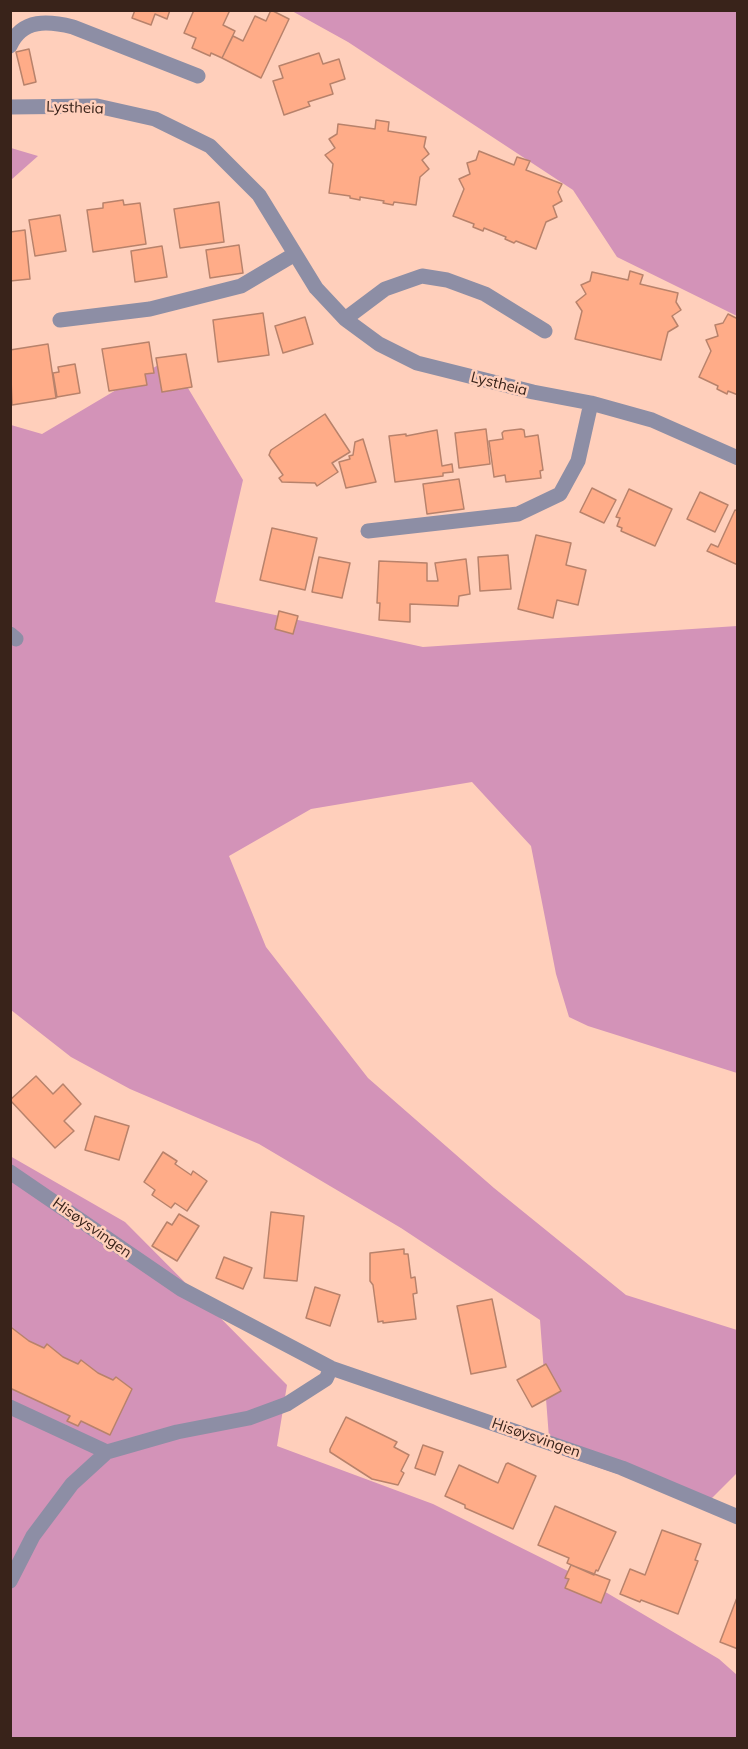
<!DOCTYPE html>
<html>
<head>
<meta charset="utf-8">
<style>
	body { margin:0 }
	#map { position:relative; width:748px; height:1749px; overflow:hidden; background:#ffcfbb; font-family:Mulish,sans-serif }
	canvas { display:block }
	.frame { position:absolute; inset:0; border:12px solid #39231a; pointer-events:none }
</style>
</head>
<body>
<div id="map">
<canvas width="748" height="1749"></canvas>
<div class="frame"></div>
</div>
<script>
const context = document.querySelector('canvas').getContext('2d');
context.lineJoin = 'round';
function fill(path, color) { context.fillStyle = color; context.fill(path, 'evenodd'); }
function stroke(path, color, width, dash) { context.strokeStyle = color; context.lineWidth = width; context.lineCap = dash ? 'butt' : 'round'; context.setLineDash(dash || []); context.stroke(path); }
function label(font, color, halo, rows, align = 'center') {
  context.font = font + ' Mulish,sans-serif'; context.lineWidth = 5; context.setLineDash([]); context.textBaseline = 'middle'; context.strokeStyle = halo; context.fillStyle = color; for (const [text, x, y, turn = 0] of rows) {
    context.save(); context.translate(x, y); context.rotate((+turn || 0) * Math.PI / 180); context.textAlign = isNaN(turn) ? turn : align; if (halo) context.strokeText(text, 0, 0); context.fillText(text, 0, 0); context.restore();
  }
}
fill(new Path2D(`
	M292,11H737V316L617,257L573,190L348,42Z
	M11,148L38,156L11,180L10,148Z
	M170,358L243,480L215,602L423,647L737,626V1073L588,1026L569,1017L556,974L531,846L472,782L311,809L229,856L266,947L368,1078L494,1188L626,1295L737,1330V1473L706,1504L550,1451L540,1320L401,1228L259,1144L130,1089L71,1057L11,1010V425L42,434Z
	M10,1156L125,1222L287,1385L277,1446L433,1504L580,1577L719,1659L737,1675V1738H11Z`), '#d393b8');
const building = new Path2D(`
	M135,10H170L167,19L155,14L151,25L132,18Z
	M194,10H230L223,25L235,31L222,58L211,53L210,56L192,48L196,38L184,33Z
	M271,10L289,19L261,78L222,58L233,36L243,41L255,16L266,21Z
	M29,49L36,82L24,85L16,52Z
	M319,53L323,64L339,59L345,79L330,84L333,94L308,102L310,106L284,115L273,81L283,78L279,66Z
	M376,120L389,122L388,131L426,137L424,147L429,154L422,160L429,169L420,177L416,205L394,202L393,205L383,203L384,201L360,197V200L350,198V196L329,193L333,164L325,155L335,148L329,139L337,134L338,124L375,129Z
	M479,151L514,165L517,157L530,161L526,170L562,184L558,192L562,201L553,206L557,217L546,222L536,249L516,241L514,243L505,239L506,237L484,228L483,231L473,227L474,224L453,216L464,189L459,179L470,174L467,163L476,160Z
	M123,200L124,205L140,203L146,244L93,252L87,210L103,208V203Z
	M219,202L224,242L180,248L174,209Z
	M60,215L66,251L35,256L29,220Z
	M25,230L30,279L10,281V232Z
	M239,245L243,273L210,278L206,250Z
	M162,246L167,277L135,282L131,251Z
	M630,271L643,275L640,284L678,293L676,302L681,310L672,316L678,326L668,332L661,360L575,339L582,311L576,302L586,294L581,285L590,281L592,272L628,280Z
	M263,313L269,355L218,362L213,320Z
	M728,314L738,319V395L728,391L727,394L717,389L718,386L699,377L711,351L706,340L718,336L715,325L723,323Z
	M305,317L313,344L283,353L275,326Z
	M149,342L154,373L145,374L147,385L109,391L102,349Z
	M48,344L56,398L12,405L10,350Z
	M186,354L192,387L162,392L156,358Z
	M75,364L80,393L57,397L53,373L59,372L58,367Z
	M325,414L350,452L332,463L338,472L317,486L315,483L282,482L279,478L283,475L269,455L271,450Z
	M486,429L490,464L459,468L455,433Z
	M521,429L524,430L525,437L538,435L543,470L540,471L541,478L506,482L505,475L494,477L489,441L503,439L502,433L504,431Z
	M437,430L442,466L452,464L453,472L443,473V476L395,482L389,436L406,434V436Z
	M363,439L376,482L346,488L339,462L350,459L349,456L353,455L355,442Z
	M459,479L464,509L427,514L423,484Z
	M592,488L616,500L604,523L580,512Z
	M629,489L672,509L655,546L621,531L622,528L617,526L620,518L616,517Z
	M700,492L728,505L715,532L687,519Z
	M735,510L738,511V565L707,551L711,544L718,547Z
	M272,528L317,538L305,590L260,580Z
	M536,535L571,543L566,565L586,570L578,605L557,600L553,618L518,609Z
	M508,555L511,589L480,591L478,557Z
	M319,557L350,563L342,598L312,592Z
	M466,559L470,594L459,596L458,606L410,604V622L379,620L380,603H377L379,561L427,563V581H438L435,563Z
	M279,611L298,616L293,634L275,629Z
	M36,1076L53,1094L63,1084L81,1104L64,1121L74,1131L55,1148L10,1100Z
	M95,1116L129,1126L119,1160L85,1150Z
	M163,1152L177,1161L175,1164L191,1175L193,1171L207,1181L187,1211L175,1203L171,1208L152,1195L155,1190L144,1182Z
	M271,1212L304,1216L297,1281L264,1278Z
	M179,1214L199,1226L177,1261L152,1246L167,1222L172,1225Z
	M404,1249V1254H408L411,1278L415,1277L417,1293L413,1294L416,1319L383,1323V1321L378,1322L373,1285L370,1281V1253Z
	M224,1257L252,1268L243,1289L216,1278Z
	M315,1287L340,1295L330,1326L306,1318Z
	M492,1299L506,1367L471,1374L457,1306Z
	M12,1328L29,1341L44,1348L47,1344L63,1357L78,1364L81,1360L98,1373L113,1380L116,1377L132,1389L110,1435L81,1421L78,1426L67,1421L70,1416L12,1389L10,1392V1330Z
	M546,1364L561,1391L532,1407L517,1380Z
	M346,1417L397,1442L394,1447L409,1455L401,1471L404,1473L398,1485L372,1479L330,1452V1449Z
	M423,1445L443,1452L435,1475L415,1468Z
	M508,1463L536,1476L513,1529L465,1508V1505L445,1496L459,1465L498,1483L506,1464Z
	M555,1506L616,1532L598,1571L596,1570L594,1575L567,1563L569,1558L538,1545Z
	M662,1530L701,1544L695,1560L698,1561L678,1614L641,1600L640,1602L620,1594L630,1569L645,1575Z
	M571,1565L610,1580L601,1603L565,1588L569,1579L565,1578Z
	M738,1595V1649L720,1642Z`);
fill(building, '#ffac88');
stroke(building, '#b8826b', 1.5);
stroke(new Path2D(`
	M10,46C22,18 49,21 73,27L198,76
	M10,107L97,106L155,119L210,146L259,195L316,288L345,319L379,344L417,363L533,392L591,403L652,420L738,458
	M345,319L385,289L422,276L447,280L485,294L545,331
	M60,320L150,309L241,286L295,254
	M368,531L518,514L560,494L578,461L591,403
	M10,634L16,639
	M10,1172L181,1289L331,1368L622,1468L738,1517
	M10,1407L107,1452
	M10,1581L33,1536L72,1484L107,1452L177,1432L249,1418L287,1404L326,1379L331,1368`), '#8d8ea5', 15);
label('15px', '#39231a', '#ffcfbb', [
	["Lystheia",75,108,2],
	["Lystheia",499,384,14],
	["Hisøysvingen",92,1228,35],
	["Hisøysvingen",536,1438,19]
]);
</script>
</body>
</html>
